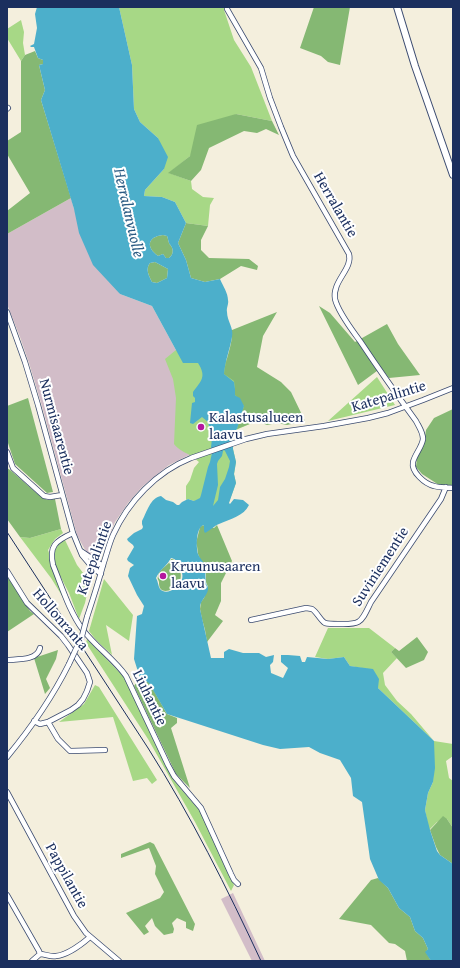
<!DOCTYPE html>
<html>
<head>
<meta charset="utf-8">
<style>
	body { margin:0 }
	#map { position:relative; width:460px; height:968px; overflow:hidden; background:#f4efdd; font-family:"Gentium Book Plus",serif }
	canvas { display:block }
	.frame { position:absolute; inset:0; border:8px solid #1b2f5e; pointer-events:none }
</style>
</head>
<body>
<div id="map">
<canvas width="460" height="968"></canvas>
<div class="frame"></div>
</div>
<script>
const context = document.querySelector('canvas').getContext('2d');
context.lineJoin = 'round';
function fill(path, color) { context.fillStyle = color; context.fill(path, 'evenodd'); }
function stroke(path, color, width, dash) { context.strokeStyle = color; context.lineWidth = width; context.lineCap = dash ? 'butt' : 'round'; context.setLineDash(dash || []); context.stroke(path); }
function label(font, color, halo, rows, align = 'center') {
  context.font = font + ' "Gentium Book Plus",serif'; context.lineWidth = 4; context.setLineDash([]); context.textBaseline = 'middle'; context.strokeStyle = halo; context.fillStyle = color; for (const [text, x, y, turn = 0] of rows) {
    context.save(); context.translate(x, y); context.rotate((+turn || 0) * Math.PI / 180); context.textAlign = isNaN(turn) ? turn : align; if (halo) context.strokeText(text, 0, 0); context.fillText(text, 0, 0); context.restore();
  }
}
fill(new Path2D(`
	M71,198L74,209L120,294L152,306L183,363L211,448L187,456L169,465L155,476L142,487L128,503L122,512L115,522L104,548L98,551L95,558L87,552L84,548L77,535L42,406L29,363L20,337L7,304V234Z
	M233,893L265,961H252L221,899Z`), '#d2bdc8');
fill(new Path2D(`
	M119,7H224V10L234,40L251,67L272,121L236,114L190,156L169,173L191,181L192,189L203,197L214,198L210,205L208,226L186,223L175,202L162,197L144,196L145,190L164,169L158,138L140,122L134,109L132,65Z
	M21,20L24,32L23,43L25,55L21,61L7,38V29Z
	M176,350L226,359L257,421L238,429L232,435L233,449L236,462L234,474L236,483L229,502V504L210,511L194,501L188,499L186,500V486L190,480L194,468L199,462C195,459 192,456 188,454C182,451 178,449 174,444L176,398L173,379L165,359Z
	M377,377L395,405L328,421Z
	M61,529L63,533L55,539L48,550L64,599L51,578L20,537L30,538Z
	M65,540L77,565L87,578L89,585L85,603L79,619C76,611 72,601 69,593C64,582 51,563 55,551C56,545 60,543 65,540Z
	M104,579L133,615L129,641L106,625L112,655L96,640L89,631Z
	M328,628H369L395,648L391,652L397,658L383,673L385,685L397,701L411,714L434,741L453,744V756L446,761L449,778L453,781V828L447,819L437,822L429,830L425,810L428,793L433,782L434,741L378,688L373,670L350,666L344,657L328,659L315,657Z
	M87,639L124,677L152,737L170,774L177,784L200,811L234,885L231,891L195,822L148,739L86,643Z
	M95,685L99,687L157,780L152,784L147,778L133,781L113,717L59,722L84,704Z`), '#a7d886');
fill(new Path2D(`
	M314,7H350L340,65L328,62L321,56L300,48Z
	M35,51L38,58L43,60V64L39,65L45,90L41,100L71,198L7,234V211L30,193L7,154V141L21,132V61L25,55Z
	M236,114L272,121L279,135L266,129L257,133L244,131L209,148L201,170L191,181L168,173L190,156L197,125Z
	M186,223L208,226L201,240V250L209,258L249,259L258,266L257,270L241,266L220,279L205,282L191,278L186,260L178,243Z
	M163,235L167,236C168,238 168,240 169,243C169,244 170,244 171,246C174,250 173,255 169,258H166L163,254L158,256C146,247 147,237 163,235Z
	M155,262L168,269L167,278L157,283L152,282C149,276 145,269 150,263Z
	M319,306L330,313L355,342L387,324L398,344L420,375L389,378L381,368L358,385Z
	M277,312L263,336L257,367L281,382L291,392L305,421L287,425L277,423L267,425L257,421L237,429L244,406L235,395V389L234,381L224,374C225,359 233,345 232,330Z
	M28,398L53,492L47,493L15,464L7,440V406Z
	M453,409V486L439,485L422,474L416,467L417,457L424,443L426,430L434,418Z
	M7,468C17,474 39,498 48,500C49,500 54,499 55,499L61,529L30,538L20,537L7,519Z
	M203,525L204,526L214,528L217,525L232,561L221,583V601L215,615L223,621L207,642L205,630L202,619L200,609L201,602L204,598L208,587L206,582V574L198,554L197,546L196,543L200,527Z
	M171,559C176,559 176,563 178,567C189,584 165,597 160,588C159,586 159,584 159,582C158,578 157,580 158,576C159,568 169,566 171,559Z
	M7,576L30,611L34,614L7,632Z
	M417,637L428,652L424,660L406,668L391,652L395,648L399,651Z
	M58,650L56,659L46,679L50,688L45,694L34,658Z
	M140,678L149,682L167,714L177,718V723L171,728L190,788L176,774L134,686Z
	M443,816L447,819L453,828V864L440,855L436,847L430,830Z
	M150,842L154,844L195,924L193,931L186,928V922L177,918L172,923L174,929L173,933L164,935L155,926L152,918L145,926L149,932L144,935L126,913L160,898L164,892L155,874L156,866L149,848L121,858V854Z
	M378,878L388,888L399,908L410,917L415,931L423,938L428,949L426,952L431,961H407L405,951L395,944L389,943L371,925L339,919L371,880Z`), '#85b873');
fill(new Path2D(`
	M37,7H119L132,65L134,109L140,122L158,138L168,157L164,169L145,190L144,196L162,197L175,202L186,223L178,243L186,260L191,278L205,282L220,279C223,286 228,293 228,300C229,304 226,308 227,312C227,321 234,328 232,337C230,349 225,361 224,374L234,382L235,389V395L236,396L240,398L244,406L237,429L232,435L233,449L236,462L234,474L236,483L229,503L230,504L234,499L243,500L249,505C244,516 230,519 219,524C214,526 211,530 205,533L204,531V526L203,525C196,529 196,546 198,554C199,557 203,561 204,564C206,570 205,577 206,583C207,587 208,585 208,589C208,594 203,598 201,603C200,605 200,607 200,609L211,658H224V652L229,649L243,653H259L266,657L274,655L273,662L270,665L271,673L283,678L288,668L281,662V655H288L300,656L302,662H305L307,657L328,659L344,657L350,666L373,669L379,679L378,688L434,741L435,768L433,782L428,793L425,810L430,830L437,851L440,855L453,864V961H431L425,952L428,949L423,938L415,931L410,917L399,908L388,888L379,880L370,859L362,802L353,796L351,778L340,760L320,753L309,747L280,749L263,745L167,714L149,683L140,678L134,659L137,616L142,614L144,606L137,595L128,576L130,568L134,565L128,561L127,559L134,547L133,545L128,541L127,539L134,533L142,529L143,527L142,524V521C147,512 150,498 161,496L166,500L173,502L177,505H179L182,502L188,499L194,501L200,498L201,495L208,467L210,462L212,453L211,448L212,437L208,422L202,417L193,424L190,423L192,403L195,402V398L193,396V392C201,381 207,377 198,363H183L152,306L120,294L93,265L79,233L74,209L41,100L45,90L39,65L43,64V60L38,58L34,47H31L30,46L34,44L37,28L35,14ZM163,235L167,236C168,238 168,240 169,243C169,244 170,244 171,246C174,250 173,255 169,258H166L163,254L158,256C146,247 147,237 163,235ZM155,262L168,269L167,278L157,283L152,282C149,276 145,269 150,263ZM224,450L225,451L230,461L229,467L225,479L220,487L218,500L213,506L218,485L217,464L218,461L222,456L223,451ZM171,558C177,559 177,562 179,567C182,571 184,576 181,582C178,588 166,596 160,589C158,586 158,581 156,578C160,569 167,566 171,558Z`), '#4cafcb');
const minor = new Path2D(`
	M227,7V9L261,68L270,98L281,127L293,156L349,254C353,269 332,281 335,299C338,312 352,330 360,341C378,368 397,395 416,421C419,427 423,432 423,439C422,447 415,454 413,462C411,472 425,484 434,486C440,488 447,487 453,488
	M7,109L8,108
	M7,312L25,362L38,405L73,533L82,555L93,568L101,574
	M7,452L13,468L44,496L50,497L62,495
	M73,533C55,541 49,546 53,565C62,587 69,611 83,630C96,647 114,659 126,676L168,765L174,776L201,808L231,874L234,880L238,884
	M81,551L103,566
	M7,571L27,603L61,636L68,645L87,673L90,682L87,691L83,699L78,705L71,710L48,722L40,724L34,721
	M87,617C93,599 99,580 104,562C107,553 109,544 113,535C128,502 156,472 191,458L246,439L267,434L324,426L368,418L388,413L423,400L453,388
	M251,620L306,608L312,609C317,612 320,620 325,623C329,624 334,624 338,624C362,625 361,622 371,602L441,499L446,487
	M7,660C17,659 37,661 40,648
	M48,722L58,739L70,751L105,750
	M7,757C31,728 52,698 69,664
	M7,792L74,916L86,933L119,961
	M7,895L39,951L40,954
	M32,961L40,954C45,954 50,957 56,956C67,955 82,944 90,937`);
const major = new Path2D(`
	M397,7L415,66L453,175`);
stroke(minor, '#3c4c71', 6);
stroke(major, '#3c4c71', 8);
stroke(minor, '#fff', 4.5);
stroke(major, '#fff', 6);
stroke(new Path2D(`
	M7,532L148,748C191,816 227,888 261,961`), '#1b2f5e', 1);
const minorBridge = new Path2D(`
	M69,664L82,636L87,617`);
stroke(minorBridge, '#3c4c71', 6, []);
stroke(minorBridge, '#fff', 4.5);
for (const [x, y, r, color] of [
	[201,427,4,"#b5179e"],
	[163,576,4,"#b5179e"]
]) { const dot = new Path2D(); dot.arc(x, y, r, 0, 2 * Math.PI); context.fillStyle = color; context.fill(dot); stroke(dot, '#fff', 1.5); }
label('15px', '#1b2f5e', '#fff', [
	["Herralantie",335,205,60],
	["Katepalintie",389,397,-17],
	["Nurmisaarentie",56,427,75],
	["Katepalintie",95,558,-70],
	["Suviniementie",381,567,-57],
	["Hollonranta",60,620,49],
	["Liuhantie",149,698,64],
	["Pappilantie",66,876,61]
]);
label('15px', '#1b2f5e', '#fff', [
	["Kalastusalueen",209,418],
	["laavu",209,435],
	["Kruunusaaren",171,567],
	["laavu",171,584]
], 'left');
label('italic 16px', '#2c5c84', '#fff', [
	["Herralanvuolle",128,213,77]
]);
</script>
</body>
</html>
